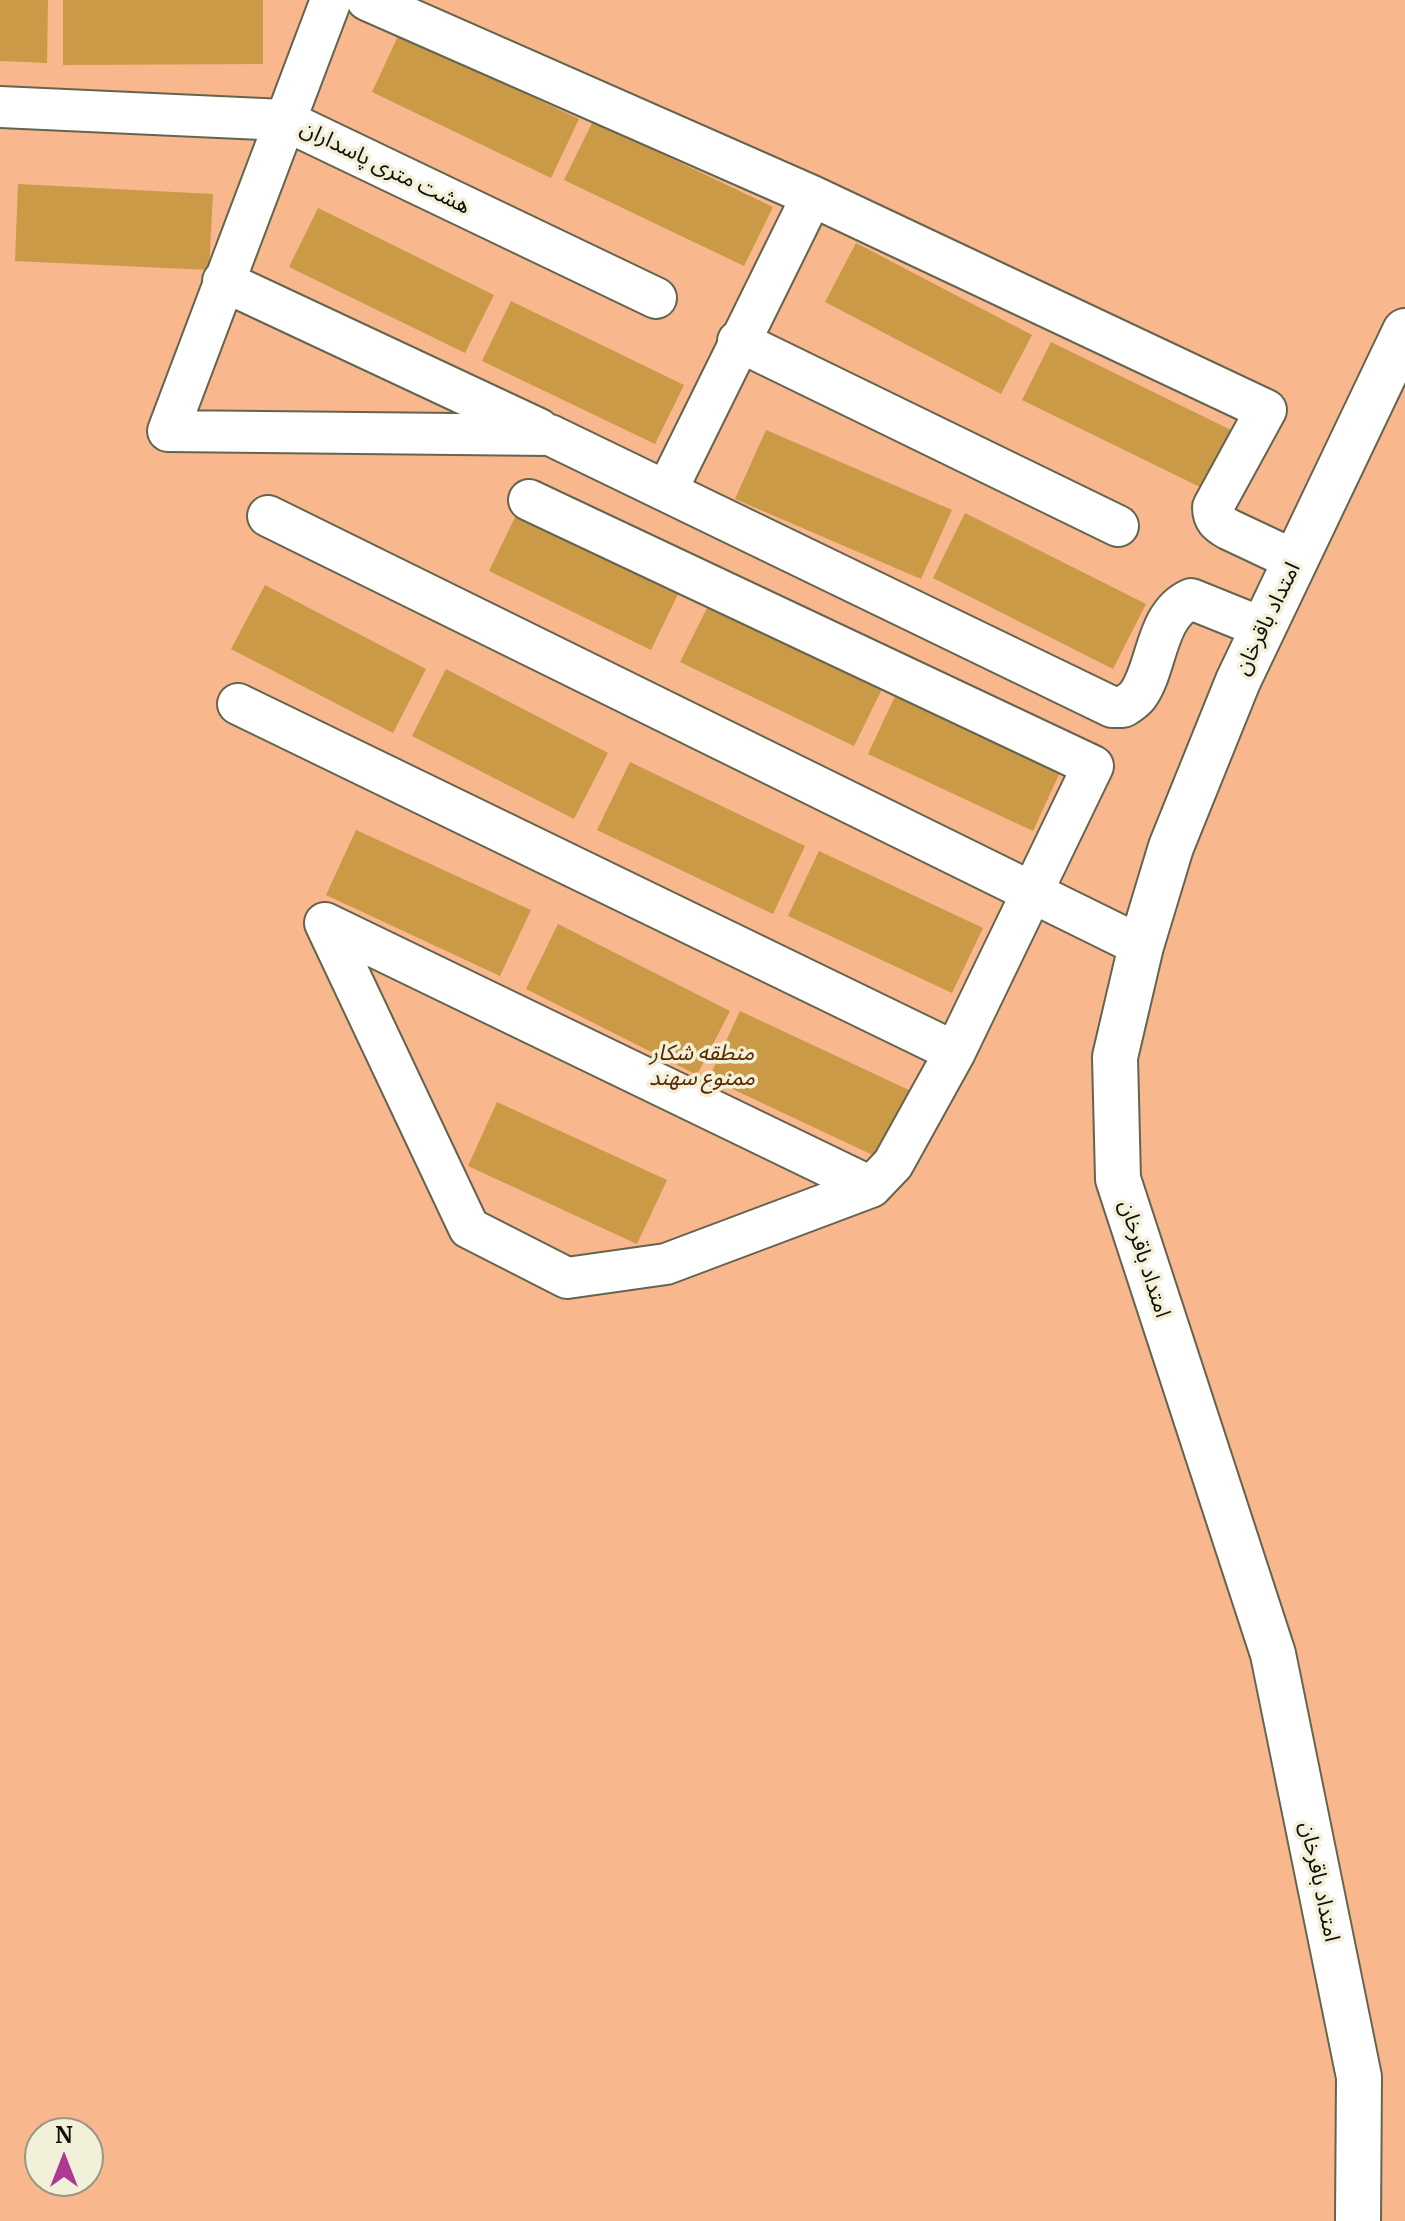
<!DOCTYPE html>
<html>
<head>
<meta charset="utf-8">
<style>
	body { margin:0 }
	#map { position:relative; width:1405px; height:2221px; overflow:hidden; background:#e5e3cb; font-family:Merriweather,serif }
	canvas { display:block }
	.north { position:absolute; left:24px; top:2117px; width:80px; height:80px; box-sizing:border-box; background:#f2f0d8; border:2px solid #989685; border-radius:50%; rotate:0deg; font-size:22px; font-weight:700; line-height:32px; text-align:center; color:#111008 }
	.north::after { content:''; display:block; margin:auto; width:28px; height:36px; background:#ad3993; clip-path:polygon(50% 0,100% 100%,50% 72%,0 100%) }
</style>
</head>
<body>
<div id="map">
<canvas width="1405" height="2221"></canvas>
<div class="north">N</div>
</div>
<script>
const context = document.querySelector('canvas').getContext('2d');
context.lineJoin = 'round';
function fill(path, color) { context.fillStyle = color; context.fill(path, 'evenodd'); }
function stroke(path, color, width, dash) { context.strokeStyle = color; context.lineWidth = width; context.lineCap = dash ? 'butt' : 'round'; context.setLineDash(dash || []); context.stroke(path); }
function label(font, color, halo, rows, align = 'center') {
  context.font = font + ' Merriweather,"Noto Sans Arabic",serif'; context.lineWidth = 7; context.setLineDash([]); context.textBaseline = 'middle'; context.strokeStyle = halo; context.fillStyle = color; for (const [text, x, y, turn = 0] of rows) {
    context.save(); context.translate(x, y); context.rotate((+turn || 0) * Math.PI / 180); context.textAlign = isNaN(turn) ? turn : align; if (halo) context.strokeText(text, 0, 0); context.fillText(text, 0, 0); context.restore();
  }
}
fill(new Path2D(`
	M0,0H1405V2221H0ZM40,2133H88V2181H40Z`), '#f8b78d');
fill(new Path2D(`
	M0,0H48L47,63L0,61Z
	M63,0H263V64L63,65Z
	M399,34L579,119L551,178L372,92Z
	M593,121L773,207L744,266L564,180Z
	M18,184L213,194L209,270L15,261Z
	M318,208L494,295L465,353L289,267Z
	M856,243L1032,335L1001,394L825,302Z
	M511,301L684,385L655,444L482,361Z
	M1051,342L1231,430L1202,488L1022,400Z
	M766,430L952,510L921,579L735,499Z
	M518,511L680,590L651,650L489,571Z
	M965,513L1146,604L1113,669L933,578Z
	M265,585L426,669L393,733L231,649Z
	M712,598L886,681L854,746L680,662Z
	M446,669L608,753L574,819L412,736Z
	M897,692L1062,768L1033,831L868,754Z
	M630,762L805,846L773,914L597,830Z
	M356,830L531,910L500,976L326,895Z
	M819,851L983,928L952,993L788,916Z
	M558,924L730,1011L697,1075L526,989Z
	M740,1011L911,1091L879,1158L709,1078Z
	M497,1102L667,1180L637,1244L468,1166Z`), '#ca9a46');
const street = new Path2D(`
	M331,0L168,431L550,435L1112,707H1123C1128,704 1135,699 1138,695C1158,667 1155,615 1191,599L1263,628
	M367,0L812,196L1266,410L1213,507C1213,519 1218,523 1228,529L1296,561
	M0,107L284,120L656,298
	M223,281L539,429
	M738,341L1118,526
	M667,490L812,196
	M268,516L1141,946
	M238,704L955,1052
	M325,923L469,1228L567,1278L666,1264L871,1187L893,1164L955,1052L1093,766L529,500
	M325,923L871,1187`);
const secondary = new Path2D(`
	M1358,2221L1359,2077L1273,1654L1118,1179L1115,1057L1141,946L1171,847L1238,681L1405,331`);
stroke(street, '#65644f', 44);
stroke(secondary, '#65644f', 48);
stroke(street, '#fff', 40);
stroke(secondary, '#fff', 44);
label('22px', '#111008', '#f2f0d8', [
	["هشت متری پاسداران",385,168,26],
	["امتداد باقرخان",1268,619,-64],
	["امتداد باقرخان",1144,1259,72],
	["امتداد باقرخان",1319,1882,78]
]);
label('italic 22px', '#5a2900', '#f2f0d8', [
	["منطقه شکار",702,1054],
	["ممنوع سهند",702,1079]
]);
</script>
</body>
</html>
